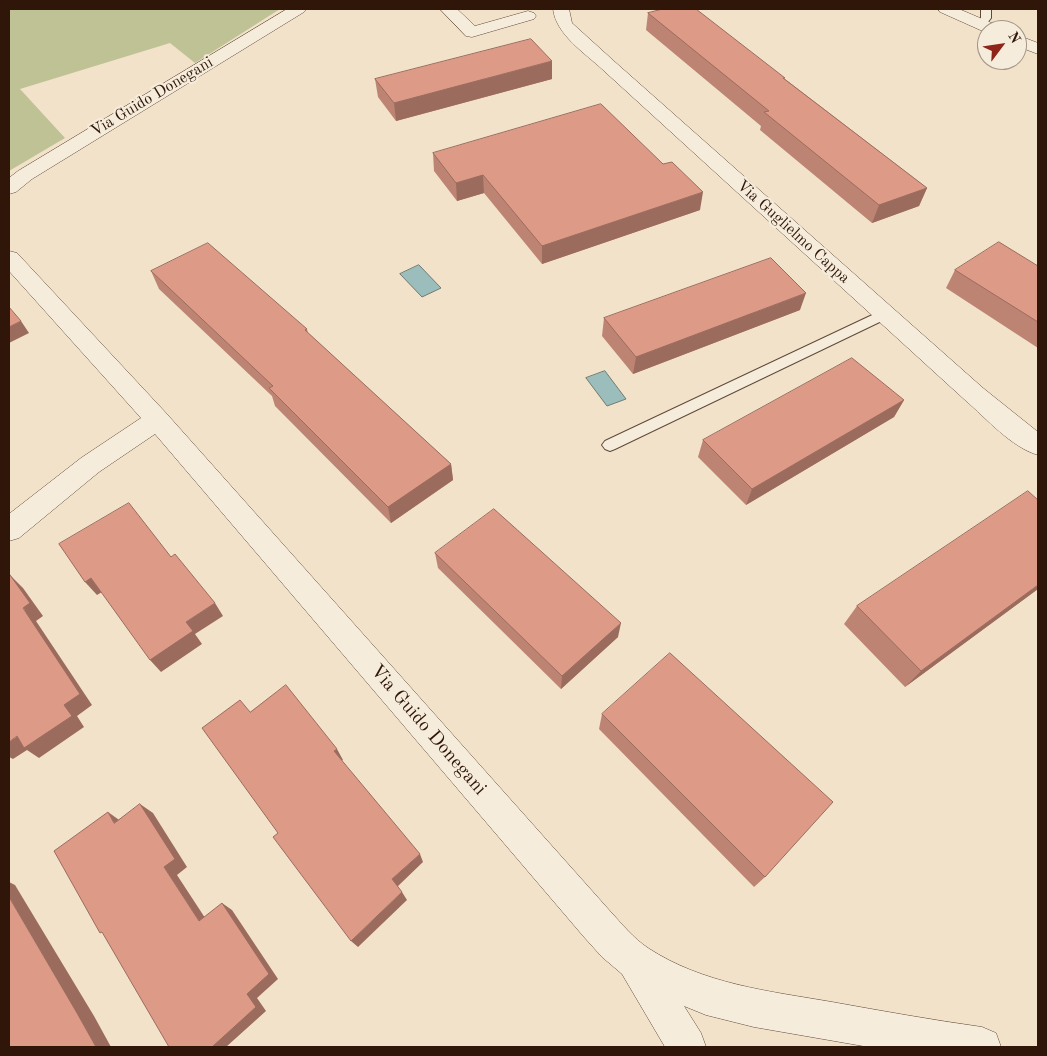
<!DOCTYPE html>
<html>
<head>
<meta charset="utf-8">
<style>
	body { margin:0 }
	#map { position:relative; width:1047px; height:1056px; overflow:hidden; background:#f1e2c9; font-family:"Old Standard TT",serif }
	canvas { display:block }
	.frame { position:absolute; inset:0; border:10px solid #2f1608; pointer-events:none }
	.north { position:absolute; left:977px; top:20px; width:50px; height:50px; box-sizing:border-box; background:#f6ecdc; border:1px solid #a69687; border-radius:50%; rotate:59deg; font-size:14px; font-weight:700; line-height:20px; text-align:center; color:#2f1608 }
	.north::after { content:''; display:block; margin:auto; width:18px; height:22px; background:#8f2418; clip-path:polygon(50% 0,100% 100%,50% 72%,0 100%) }
</style>
</head>
<body>
<div id="map">
<canvas width="1047" height="1056"></canvas>
<div class="frame"></div>
<div class="north">N</div>
</div>
<script>
const context = document.querySelector('canvas').getContext('2d');
context.lineJoin = 'round';
function fill(path, color) { context.fillStyle = color; context.fill(path, 'evenodd'); }
function stroke(path, color, width, dash) { context.strokeStyle = color; context.lineWidth = width; context.lineCap = dash ? 'butt' : 'round'; context.setLineDash(dash || []); context.stroke(path); }
function label(font, color, halo, rows, align = 'center') {
  context.font = font + ' "Old Standard TT",serif'; context.lineWidth = 4.5; context.setLineDash([]); context.textBaseline = 'middle'; context.strokeStyle = halo; context.fillStyle = color; for (const [text, x, y, turn = 0] of rows) {
    context.save(); context.translate(x, y); context.rotate((+turn || 0) * Math.PI / 180); context.textAlign = isNaN(turn) ? turn : align; if (halo) context.strokeText(text, 0, 0); context.fillText(text, 0, 0); context.restore();
  }
}
fill(new Path2D(`
	M9,9H280L195,63L170,43L20,89L65,138L9,171Z`), '#bec294');
const water = new Path2D(`
	M419,265L441,288L422,297L400,274Z
	M605,371L626,399L607,406L586,378Z`);
fill(water, '#9bbdbb');
stroke(water, '#707a73', 1);
const service = new Path2D(`
	M981,9H991V18L985,26L982,27L977,24L981,18Z
	M885,309L890,311L892,314L890,317L615,449L610,451L605,449L602,445L605,441Z`);
const minor = new Path2D(`
	M287,9H306L304,12L32,179L16,192L9,194V178L18,171Z
	M440,9H457L475,26L528,11L534,13L536,16L534,19L472,37L466,36Z
	M553,9H569L572,23L615,62L983,388L1038,432V455C1011,447 987,419 965,400L603,70C585,53 556,35 553,9Z
	M9,251L17,253L166,413L610,911C622,924 633,938 648,948C703,984 768,991 832,1002C882,1011 932,1020 982,1027L996,1033L1001,1047H869L754,1027L706,1015L684,1006L701,1033L706,1047H665L622,974L602,957L584,937L155,434L99,472L19,538L9,541V514L81,458L141,418L9,271Z`);
const tertiary = new Path2D(`
	M938,9H959L1001,27L1003,30H987V33L940,12Z
	M1017,35L1038,43V54L1017,46Z`);
stroke(service, '#604938', 2);
stroke(minor, '#604938', 1);
stroke(tertiary, '#604938', 1);
fill(service, '#f6ecdc');
fill(minor, '#f6ecdc');
fill(tertiary, '#f6ecdc');
fill(new Path2D(`
	M648,13L785,79L927,188L919,206L872,223L760,130L761,126L646,30Z
	M375,79H552L396,121L378,97Z
	M433,153L700,210L542,264L484,193L457,201L434,171Z
	M1038,266V348L946,288L955,270Z
	M151,271L307,329L308,333L451,464L453,480L391,523L275,406L272,396L159,289Z
	M800,310L633,374L602,336L604,318Z
	M904,400L894,417L746,505L698,457L703,440Z
	M435,553L618,637L561,689L438,568Z
	M1038,589L905,687L844,624L857,606Z
	M602,714L765,877L754,887L599,729Z`), '#be8473');
fill(new Path2D(`
	M552,61V79L396,121L394,103Z
	M483,175L484,193L457,201L456,183Z
	M927,188L919,206L872,223L879,205Z
	M703,192L700,210L542,264V246Z
	M806,293L800,310L633,374L636,357Z
	M21,321L29,333L9,343V327Z
	M904,400L894,417L746,505L752,489Z
	M451,464L453,480L391,523L388,507Z
	M10,575L23,588L43,616L36,621L92,705L77,716L84,727L39,758L27,750L13,759L9,757V742L64,705Z
	M91,578L102,592L97,595L85,582Z
	M1038,585V589L905,687L921,671Z
	M215,603L223,616L195,634L202,644L161,672L150,660L186,622Z
	M621,623L618,637L561,689L562,676Z
	M337,749L343,760L340,762L334,751Z
	M140,804L153,813L187,867L177,875L211,927L199,921L164,867Z
	M108,812L122,822L114,823Z
	M420,854L423,862L397,887L392,879Z
	M9,882L15,885L94,1016L111,1047H96L9,897Z
	M402,892L407,900L358,947L351,941Z
	M222,903L232,910L278,979L257,998L266,1011L226,1047H212L247,994Z`), '#9b6c5e');
const building = new Path2D(`
	M663,9H696L785,78H783L927,188L879,205L764,112L769,111L648,13Z
	M531,39L552,61L394,103L375,79Z
	M601,104L663,164L672,162L703,192L542,246L483,175L456,183L433,153Z
	M999,242L1038,266V322L955,270Z
	M208,243L307,329L305,330L451,464L388,507L269,388L273,386L151,271Z
	M771,258L806,293L636,357L604,318Z
	M9,307L21,321L9,327Z
	M852,358L904,400L752,489L703,440Z
	M1028,491L1038,500V585L921,671L857,606Z
	M129,503L171,557L175,554L215,603L186,622L193,631L150,660L91,578L85,582L59,544Z
	M494,509L621,623L562,676L435,553Z
	M10,575L30,603L23,608L80,694L64,705L72,716L24,748L17,736L9,742V576Z
	M670,653L833,802L765,877L602,714Z
	M286,685L337,749L334,751L420,854L392,879L402,892L351,941L273,837L278,833L202,728L240,700L250,712Z
	M140,804L175,859L164,867L199,921L222,903L269,974L247,994L256,1007L212,1047H169L102,932L100,933L54,851L108,812L114,823Z
	M9,897L77,1013L96,1047H9Z`);
fill(building, '#dd9a86');
stroke(building, '#9b6c5e', 1);
label('16px', '#2f1608', '#f6ecdc', [
	["Via Guido Donegani",152,97,-31],
	["Via Guglielmo Cappa",793,232,42]
]);
label('19px', '#2f1608', '#f6ecdc', [
	["Via Guido Donegani",428,730,49]
]);
</script>
</body>
</html>
